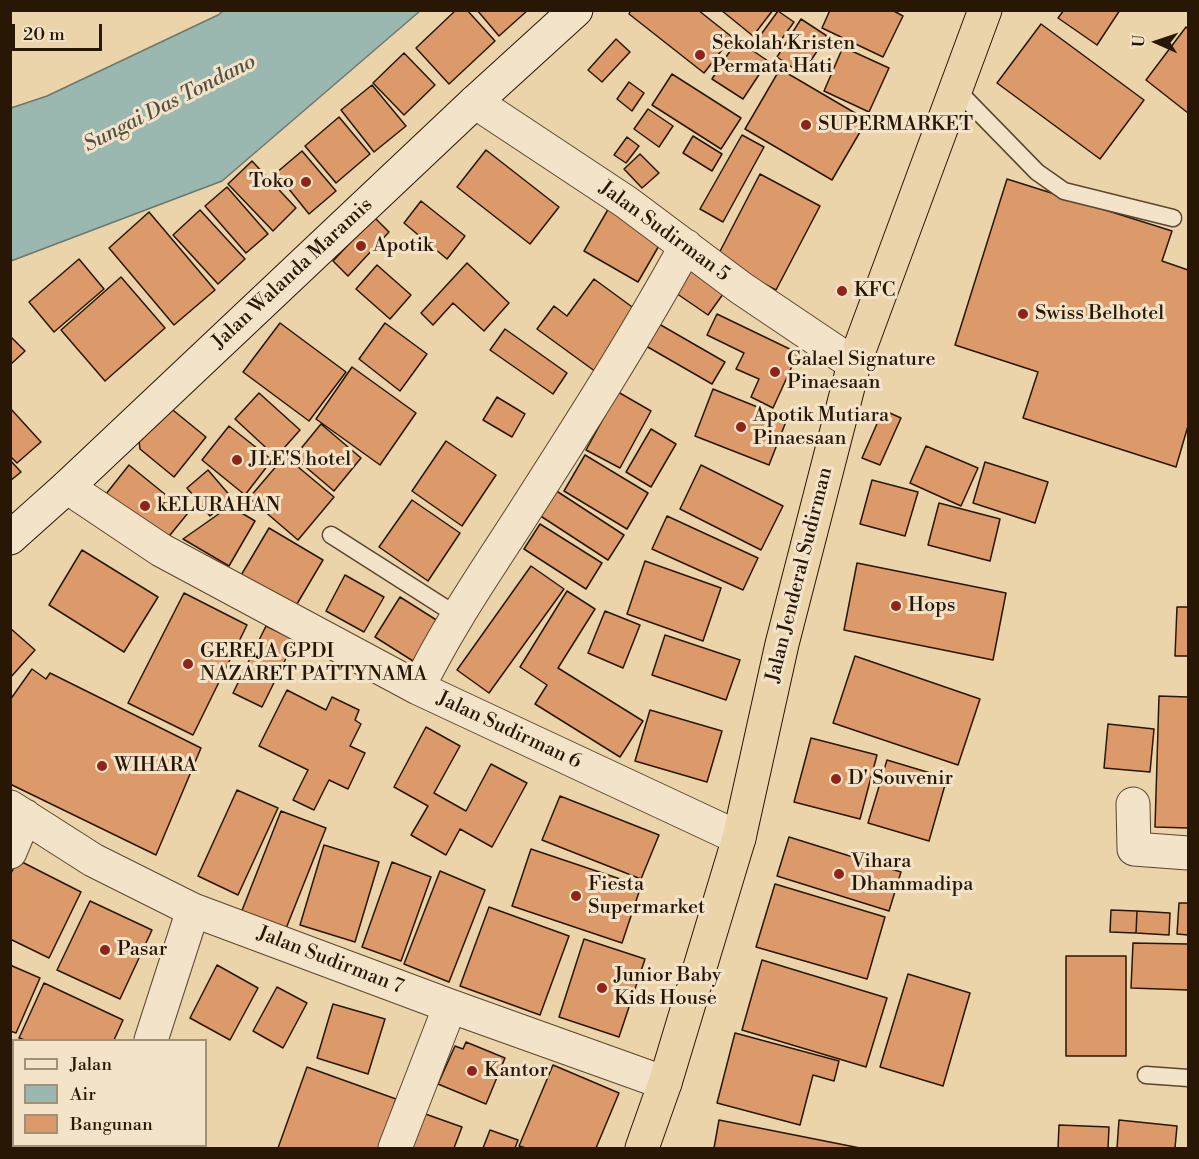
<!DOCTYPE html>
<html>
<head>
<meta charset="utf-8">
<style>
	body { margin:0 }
	#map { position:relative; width:1199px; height:1159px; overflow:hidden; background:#ecd4aa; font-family:"Libre Bodoni",serif }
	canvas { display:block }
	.frame { position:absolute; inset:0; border:12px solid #291705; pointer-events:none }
	.legend { position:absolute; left:12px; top:1039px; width:195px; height:108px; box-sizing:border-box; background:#f3e3c8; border:2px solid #a2917a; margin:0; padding:8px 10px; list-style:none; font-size:18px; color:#291705 }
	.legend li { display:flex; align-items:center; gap:12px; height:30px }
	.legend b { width:30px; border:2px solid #a2917a }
	.north { position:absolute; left:1127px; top:12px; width:60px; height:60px; -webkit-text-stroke:4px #f3e3c8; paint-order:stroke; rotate:273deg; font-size:16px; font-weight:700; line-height:24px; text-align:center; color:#291705 }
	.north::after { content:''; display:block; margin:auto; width:21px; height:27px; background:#291705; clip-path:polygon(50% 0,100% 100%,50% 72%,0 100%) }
	.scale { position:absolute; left:12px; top:24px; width:90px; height:27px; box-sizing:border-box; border:3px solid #291705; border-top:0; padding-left:8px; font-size:18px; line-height:21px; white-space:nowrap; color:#291705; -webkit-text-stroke:4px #f3e3c8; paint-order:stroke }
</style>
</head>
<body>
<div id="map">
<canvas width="1199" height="1159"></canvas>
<div class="frame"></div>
<ul class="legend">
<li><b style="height:8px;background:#f3e3c8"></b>Jalan</li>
<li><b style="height:16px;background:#9ab7b0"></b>Air</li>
<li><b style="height:16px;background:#dc996a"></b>Bangunan</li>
</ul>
<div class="north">U</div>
<div class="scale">20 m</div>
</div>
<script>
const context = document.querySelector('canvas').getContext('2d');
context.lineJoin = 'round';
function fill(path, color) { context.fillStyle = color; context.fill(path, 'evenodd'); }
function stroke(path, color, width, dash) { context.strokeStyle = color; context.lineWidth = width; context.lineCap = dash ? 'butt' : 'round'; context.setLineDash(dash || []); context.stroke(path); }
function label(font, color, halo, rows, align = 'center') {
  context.font = font + ' "Libre Bodoni",serif'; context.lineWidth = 6; context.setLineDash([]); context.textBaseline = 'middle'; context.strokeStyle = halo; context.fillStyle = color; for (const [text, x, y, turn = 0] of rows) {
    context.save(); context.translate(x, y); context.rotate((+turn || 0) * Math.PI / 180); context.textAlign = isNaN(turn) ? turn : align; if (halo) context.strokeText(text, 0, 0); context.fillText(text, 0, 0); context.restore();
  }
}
const water = new Path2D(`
	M223,11H420L222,181L11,261V108L47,96L218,15Z`);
fill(water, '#9ab7b0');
stroke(water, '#6d776c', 1.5);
const building = new Path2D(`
	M456,10H467L495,41L449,84L416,48Z
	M477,10H528L499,36Z
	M631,10H698L732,37L704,73L629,14Z
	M721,10H773L753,36Z
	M830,10H892L903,16L883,57L822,28Z
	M1064,10H1120L1097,45L1058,18Z
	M778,11L794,22L773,51L757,40Z
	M801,19L827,36L802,74L777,57Z
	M1041,24L1144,100L1100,159L997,83Z
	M1186,27L1188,29V113L1146,80Z
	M616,39L630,52L602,82L588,70Z
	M737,40L768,61L743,99L712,79Z
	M843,47L889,68L869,112L824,91Z
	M404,53L435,85L404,115L373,83Z
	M780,69L867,120L832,180L745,129Z
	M672,74L741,118L721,149L652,105Z
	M629,82L644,93L632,111L617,99Z
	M372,85L406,126L374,152L341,110Z
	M648,109L673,126L659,147L634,129Z
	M339,117L370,154L336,183L305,146Z
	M742,135L764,147L723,222L700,209Z
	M693,136L722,154L712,171L683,153Z
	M627,137L639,146L626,163L614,155Z
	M486,150L559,207L530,244L457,187Z
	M302,151L336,191L309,214L276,173Z
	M640,154L659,173L642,188L624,169Z
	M252,161L296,208L273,231L228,184Z
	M760,174L820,206L776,290L716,259Z
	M1007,179L1172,231L1162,261L1188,270V426L1176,467L1023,418L1038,372L955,345Z
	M227,187L268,234L246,253L205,206Z
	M421,201L465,236L447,259L404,223Z
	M610,206L664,237L638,282L584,251Z
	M200,210L245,259L218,284L173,235Z
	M149,212L215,290L174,325L109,248Z
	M374,217L389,232L348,276L333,261Z
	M79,259L104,289L54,332L29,302Z
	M467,263L509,303L484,331L453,303L433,325L421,313Z
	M377,265L411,295L390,319L356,289Z
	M690,266L726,290L708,315L673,291Z
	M121,277L165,328L105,381L61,330Z
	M594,279L639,312L596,372L537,329L554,306L567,316Z
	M717,314L798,353L773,408L751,397L759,379L736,369L744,353L707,335Z
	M280,323L346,372L309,421L243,372Z
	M385,323L427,354L400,391L359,359Z
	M659,324L725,362L712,384L646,346Z
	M505,329L567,373L553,394L490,350Z
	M10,336L25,351L10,365Z
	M352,367L416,413L380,465L316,419Z
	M713,389L787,419L769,465L695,436Z
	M618,392L651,411L620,468L586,450Z
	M259,393L300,430L276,457L235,419Z
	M497,397L525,414L512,437L483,420Z
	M163,402L206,437L174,477L140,449L138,433Z
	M10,408L41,442L17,463L10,456Z
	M883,410L901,418L880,465L862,458Z
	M321,424L361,458L334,491L294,457Z
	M229,426L272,460L245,495L202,460Z
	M651,429L676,444L651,487L626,472Z
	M446,441L496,475L462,526L412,491Z
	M926,446L978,468L961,506L910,483Z
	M585,455L648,493L627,529L564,491Z
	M285,456L334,497L298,540L249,498Z
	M10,460L21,472L10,481Z
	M985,462L1048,482L1035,523L973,503Z
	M129,465L188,513L161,546L102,499Z
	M701,465L783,506L761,550L680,509Z
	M208,470L232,498L210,516L187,488Z
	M872,480L918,492L905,536L860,524Z
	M555,490L624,535L608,560L539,515Z
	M412,500L460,533L428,581L379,547Z
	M939,503L1000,519L990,561L928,545Z
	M230,506L255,521L229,566L183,539Z
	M667,516L758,558L743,590L652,549Z
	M540,524L602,563L586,589L524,549Z
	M269,528L323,560L294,609L240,577Z
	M82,550L158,597L124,652L49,605Z
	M645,561L721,588L703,641L627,614Z
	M857,563L1006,593L993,660L844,630Z
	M531,566L564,589L489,693L457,670Z
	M345,575L384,597L364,632L326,611Z
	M567,591L595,609L558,668L643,721L620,757L535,704L547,685L520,667Z
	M184,593L247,625L193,735L128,703Z
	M400,597L438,621L413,661L375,637Z
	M1177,607H1188V656H1175Z
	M605,611L640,625L623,668L588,653Z
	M266,626L295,640L262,707L233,693Z
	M10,628L35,650L10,678Z
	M665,635L740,660L726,700L652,675Z
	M855,656L980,699L958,765L833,723Z
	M32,669L46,679L50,673L201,748L156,855L10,784V700Z
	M287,690L326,710L332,697L359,710L355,720L361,724L350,746L365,753L348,789L329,780L314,810L293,800L308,770L259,746Z
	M1159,696L1188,697V828L1155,827Z
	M650,710L722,731L707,782L635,761Z
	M1108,724L1154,729L1150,772L1104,768Z
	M426,727L460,746L434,793L466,811L491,764L527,783L492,847L460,829L446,855L411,835L428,806L394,787Z
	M811,738L877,755L860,819L794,802Z
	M887,760L947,778L929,841L868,823Z
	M237,790L278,808L238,895L198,876Z
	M560,796L659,835L641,879L542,840Z
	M281,811L326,828L285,931L241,913Z
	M789,837L901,872L889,911L777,876Z
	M324,845L379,862L355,942L300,925Z
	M531,849L641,886L622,943L512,906Z
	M18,860L81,892L49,958L10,939V875Z
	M392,862L431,877L401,961L362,947Z
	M440,871L485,890L449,982L404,964Z
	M775,884L885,917L867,979L756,947Z
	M90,901L152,930L120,999L57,970Z
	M1179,903H1188V935L1177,934Z
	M489,907L569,936L540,1015L460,986Z
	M1111,910L1137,911L1136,933L1110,932Z
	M1137,911L1170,913L1169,935L1136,933Z
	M584,939L645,959L619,1037L559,1017Z
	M1133,943L1188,944V990L1131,988Z
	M1066,956H1126V1056H1066Z
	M762,960L887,998L866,1067L742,1030Z
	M10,965L40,978L16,1033L10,1031Z
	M217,965L258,988L230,1040L190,1018Z
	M908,974L970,993L943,1086L880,1067Z
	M44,983L123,1020L114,1040H25L19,1038Z
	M277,987L307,1003L283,1048L253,1031Z
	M333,1004L385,1019L368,1074L317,1058Z
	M735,1033L839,1061L834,1081L813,1075L800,1125L717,1103Z
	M466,1042L505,1058L486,1104L438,1084L455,1046L463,1049Z
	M14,1062V1101L10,1100V1072Z
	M553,1065L619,1093L596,1148H526L519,1146Z
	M307,1067L396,1099L379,1148H278Z
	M417,1111L462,1127L454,1148H403Z
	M719,1120L860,1148H714Z
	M1119,1120L1177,1126L1175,1148H1117Z
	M1059,1125L1109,1127L1108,1148H1058Z
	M490,1130L518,1140L515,1148H517H483Z
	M29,1146H77L76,1148H28Z
	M149,1146H198L197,1148H148Z`);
fill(building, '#dc996a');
stroke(building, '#291705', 1.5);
const lane = new Path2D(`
	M956,89L1037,172L1064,191L1173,218
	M331,535L458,616
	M1146,1075L1188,1078`);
const street = new Path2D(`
	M475,102L626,202L741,288L854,364
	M67,487L161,550L418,688L739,838
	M418,688C447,628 485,573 521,517C578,428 635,339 686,246
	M1133,804L1134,849L1188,853
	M10,807L93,860L193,910L450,1006L665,1083
	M10,852L25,816
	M151,1040L193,910
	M125,1148V1146
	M395,1148L450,1006`);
const secondary = new Path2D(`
	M10,538L67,487L475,102L576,10`);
const highway = new Path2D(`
	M642,1148L665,1083L739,838L782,644L854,364L985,10`);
stroke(lane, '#5a462e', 19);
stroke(street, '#5a462e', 35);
stroke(secondary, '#291705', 35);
stroke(highway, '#291705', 35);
stroke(lane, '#f3e3c8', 16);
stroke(street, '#f3e3c8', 33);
stroke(secondary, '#f3e3c8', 33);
stroke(highway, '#ecd4aa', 33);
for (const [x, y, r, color] of [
	[700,55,6,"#8f2418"],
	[806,125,6,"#8f2418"],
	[306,182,6,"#8f2418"],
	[361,246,6,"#8f2418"],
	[842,291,6,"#8f2418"],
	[1023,314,6,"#8f2418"],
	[775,372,6,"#8f2418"],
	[741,427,6,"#8f2418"],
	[237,460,6,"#8f2418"],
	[145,506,6,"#8f2418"],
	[896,606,6,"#8f2418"],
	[188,664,6,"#8f2418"],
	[102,766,6,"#8f2418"],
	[836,779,6,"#8f2418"],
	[839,874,6,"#8f2418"],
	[576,896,6,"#8f2418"],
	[105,950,6,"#8f2418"],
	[602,988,6,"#8f2418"],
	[472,1071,6,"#8f2418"]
]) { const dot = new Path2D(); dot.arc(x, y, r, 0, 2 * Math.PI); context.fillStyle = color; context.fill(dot); stroke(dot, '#f3e3c8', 2); }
label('20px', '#291705', '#f3e3c8', [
	["Sekolah Kristen",712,44],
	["Permata Hati",712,67],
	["SUPERMARKET",818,125],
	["Toko",294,182,"right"],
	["Apotik",373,246],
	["KFC",854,291],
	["Swiss Belhotel",1035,314],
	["Galael Signature",787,360],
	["Pinaesaan",787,383],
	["Apotik Mutiara",753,416],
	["Pinaesaan",753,439],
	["JLE'S hotel",249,460],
	["kELURAHAN",157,506],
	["Hops",908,606],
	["GEREJA GPDI",200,652],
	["NAZARET PATTYNAMA",200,675],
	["WIHARA",114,766],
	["D' Souvenir",848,779],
	["Vihara",851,862],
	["Dhammadipa",851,885],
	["Fiesta",588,885],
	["Supermarket",588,908],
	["Pasar",117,950],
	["Junior Baby",614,976],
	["Kids House",614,999],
	["Kantor",484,1071]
], 'left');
label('20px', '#291705', '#f3e3c8', [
	["Jalan Sudirman 5",664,232,36],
	["Jalan Walanda Maramis",293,274,-43],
	["Jalan Jenderal Sudirman",800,575,-76],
	["Jalan Sudirman 6",509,731,25],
	["Jalan Sudirman 7",330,961,21]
]);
label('italic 21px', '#514f41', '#f3e3c8', [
	["Sungai Das Tondano",170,104,-27]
]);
</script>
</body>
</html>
